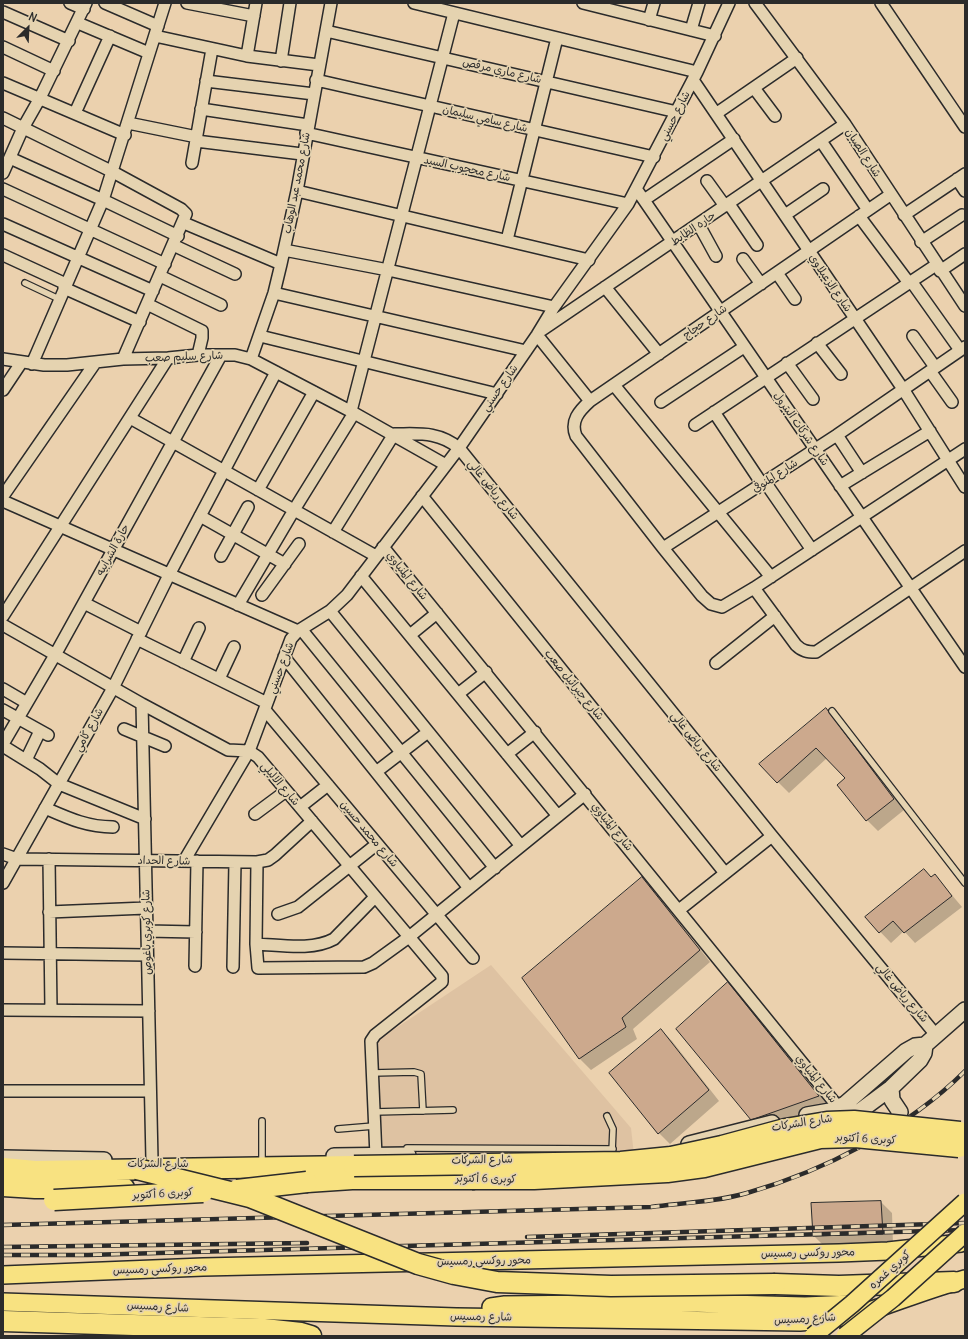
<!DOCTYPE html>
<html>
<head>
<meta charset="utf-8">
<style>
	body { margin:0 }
	#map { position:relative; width:968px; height:1339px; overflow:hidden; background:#ebd1ae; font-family:Delius,sans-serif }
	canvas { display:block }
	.frame { position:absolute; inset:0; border:4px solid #2b2b2b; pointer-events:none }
	.north { position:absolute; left:8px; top:8px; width:40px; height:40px; -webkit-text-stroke:3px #e5d3b0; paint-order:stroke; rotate:24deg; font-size:11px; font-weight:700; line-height:16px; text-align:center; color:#2b2b2b }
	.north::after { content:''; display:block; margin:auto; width:14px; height:18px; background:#2b2b2b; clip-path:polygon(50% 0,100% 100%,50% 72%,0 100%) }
</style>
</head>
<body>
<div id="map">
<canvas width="968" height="1339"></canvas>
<div class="frame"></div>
<div class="north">N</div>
</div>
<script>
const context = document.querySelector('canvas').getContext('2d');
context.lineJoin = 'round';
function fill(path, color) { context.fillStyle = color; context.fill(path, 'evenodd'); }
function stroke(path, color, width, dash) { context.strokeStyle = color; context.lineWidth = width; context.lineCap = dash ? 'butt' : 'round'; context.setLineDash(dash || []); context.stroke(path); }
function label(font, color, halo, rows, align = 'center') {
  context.font = font + ' Delius,"Playpen Sans Arabic",sans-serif'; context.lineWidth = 3.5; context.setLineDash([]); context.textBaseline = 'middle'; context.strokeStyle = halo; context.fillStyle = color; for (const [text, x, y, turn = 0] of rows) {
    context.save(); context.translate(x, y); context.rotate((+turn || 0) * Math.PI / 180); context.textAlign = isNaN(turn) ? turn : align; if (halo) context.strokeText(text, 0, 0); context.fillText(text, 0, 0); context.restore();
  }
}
fill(new Path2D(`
	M491,965L631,1128L635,1164L385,1168L375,1042Z`), '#dec2a2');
fill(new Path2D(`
	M826,710L837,720L904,810L878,831L867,820L846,778L827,758L789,793L760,764Z
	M935,875L962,907L915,943L904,931L891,943L866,917Z
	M642,879L653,889L710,962L633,1029L637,1039L591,1070L580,1059L523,978Z
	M728,984L739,995L829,1107L762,1131L751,1120Z
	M661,1030L672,1041L719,1101L670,1144L659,1133Z
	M881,1202L892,1213L893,1245L825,1247L814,1236Z`), '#0003');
const building = new Path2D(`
	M826,708L894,799L866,821L837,785L845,778L816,748L777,783L759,764Z
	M924,869L931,877L935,874L952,896L904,933L893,921L879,933L865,917Z
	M642,877L700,950L622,1018L626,1027L579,1059L522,978Z
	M728,982L819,1096L751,1120L676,1029Z
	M661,1029L709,1090L658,1134L609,1073Z
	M881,1201L883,1234L813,1236L811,1203Z`);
fill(building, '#cca98d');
stroke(building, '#2b2b2b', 1);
const lane = new Path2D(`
	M25,283L59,299
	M832,711L965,883
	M372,1073L414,1072L421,1074L423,1111
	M374,1112L453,1110
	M607,1116L613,1129L612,1152
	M262,1121V1158
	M338,1129L374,1126
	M407,1148L613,1149`);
const street = new Path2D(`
	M70,3L84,9
	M105,3L158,26
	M187,3L254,16
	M414,3L697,72
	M583,3L715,36
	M755,3L845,124L965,306
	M881,3L965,127
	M3,12L69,41
	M649,20L654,3
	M78,23L149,53
	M691,30L699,3
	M326,31L677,112
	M155,36L247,56L319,65
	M3,47L54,71
	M247,56L256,3
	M281,61L290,3
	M316,80L654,157
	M693,80L903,389L965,487
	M206,81L314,94
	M3,83L125,135
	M754,88L775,116
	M201,109L308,125
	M75,113L110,36
	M717,113L797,58
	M3,118L113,172L181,209L186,214L123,359
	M128,123L197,137
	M306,133L628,204
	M196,141L302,154
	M821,141L868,210
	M10,158L103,200L178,236
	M192,163L212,49
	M3,173L23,128L40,98L86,3
	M957,179L965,191
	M707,181L725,206
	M3,189L165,264
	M637,190L965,667
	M297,191L589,260
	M644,200L734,139
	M729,204L757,245
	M785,215L823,189
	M904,215L965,174
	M859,216L909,283
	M184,223L281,264
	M3,224L153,291
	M699,225L716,256
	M507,240L557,38
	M921,242L962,215
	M173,245L235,274
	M284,250L388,270L554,307
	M3,255L66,284
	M743,259L761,284
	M940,271L965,254
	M777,273L795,299
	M160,276L221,305
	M911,281L960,350
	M605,287L659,354
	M64,288L140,322
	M274,293L526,351
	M147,304L202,331V338L198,355
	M542,330L845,124
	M537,335L590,401L890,195
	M260,336L497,394
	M913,336L935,367
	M817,343L841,374
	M3,359L44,365H67L123,359L168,358L198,355H235L251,359L354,413L446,465
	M251,359L274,293L281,264L297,191L331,3
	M787,363L813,399
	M32,364L103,200L165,3
	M930,371L952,402
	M614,385L771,577
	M3,390L21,363
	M590,401C579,411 570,421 576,436L663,548L702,596L711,604L722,607L754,588L965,449
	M661,402L744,347
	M351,411L454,13
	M714,412L762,484
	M130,418L376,556
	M695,425L936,265
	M837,435L862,473
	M765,482L812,550
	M840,486L930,431
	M258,490L314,392
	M3,496L95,363
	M422,496L725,873
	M3,501L298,631
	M200,516L285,564
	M333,532L394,434C419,434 438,431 459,448L772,836L936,1035
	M383,547L839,1108
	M663,548L837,435L965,347
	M221,556L248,507
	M361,576L558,816
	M754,588L796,645C802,651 807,652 816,652L965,551
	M262,595L299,544
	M84,603L141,632
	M238,605L294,510L354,413
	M330,611L521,846
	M3,616L168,358
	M3,625L142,704L228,750L249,751L258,757L442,976V982L375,1035L371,1041L376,1156
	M301,629L495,868
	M410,635L437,613
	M137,639L267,703
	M284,657L469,888
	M183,662L199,628
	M716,663L775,616
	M219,679L234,647
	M3,689L27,703
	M458,694L486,672
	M142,704L152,1160
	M3,710L48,735
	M265,710L473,958
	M124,729L165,746
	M3,744L55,655L221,355
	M3,746L40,769L59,784L145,819
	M507,754L535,732
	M26,760L40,731
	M376,772L428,732
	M300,807L328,785
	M45,808C68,818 87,827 113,827
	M255,814L286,791
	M3,854L17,859L257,862L268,860L275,855L312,821
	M49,859L51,1010
	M184,861L249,751L291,639L298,631L330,611L347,595L459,448L537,335L554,307L628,204L697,72L729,3
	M257,862L256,944L258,968L364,967L373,963L409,937L585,794
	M3,883L113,688L169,575L276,372
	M679,910L772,836
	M49,912L146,908
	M278,914L298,907L377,844
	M147,931L196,932
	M256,944C281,945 312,951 334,939L375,897
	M3,953L147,955
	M195,966L197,861
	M233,967L235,862
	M3,1010L149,1011
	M3,1091H150`);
const secondary = new Path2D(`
	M891,1088L892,1100L900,1112L898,1118
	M807,1115L830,1111L845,1104L906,1051L915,1046L925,1045L965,1010
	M840,1117L860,1111L891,1088L920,1060L924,1053L925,1045
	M689,1144L772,1123
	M334,1156L408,1155
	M3,1158L104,1160`);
const primary = new Path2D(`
	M3,1275L203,1267L839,1253L888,1251L961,1243
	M3,1302L456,1317L800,1322C826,1320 853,1317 878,1308C907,1298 935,1287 965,1279
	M491,1307L505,1305L688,1303L805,1306L852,1304`);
const highway = new Path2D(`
	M3,1168L35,1171L354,1166
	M307,1182L352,1179H472
	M3,1186L35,1188H124
	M775,1284L839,1286L954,1282
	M3,1321L264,1329L301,1333L311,1336`);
stroke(lane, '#2b2b2b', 8);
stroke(street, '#2b2b2b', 14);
stroke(secondary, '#2b2b2b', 18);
stroke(primary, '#2b2b2b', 20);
stroke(highway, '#2b2b2b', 23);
stroke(lane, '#e5d3b0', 5.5);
stroke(street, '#e5d3b0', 11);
stroke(secondary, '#e5d3b0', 15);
stroke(primary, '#f8e281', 17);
stroke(highway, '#f8e281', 20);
const rail = new Path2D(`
	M3,1225L651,1207C682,1203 716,1202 747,1193C824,1171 908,1128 965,1071
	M527,1237L965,1223
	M3,1247L307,1243
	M3,1255H88L965,1230`);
stroke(rail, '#2b2b2b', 4.5);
stroke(rail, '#e5d3b0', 3, [9]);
const primaryBridge = new Path2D(`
	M813,1336L852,1304L965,1202
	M845,1336L893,1298L965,1233`);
const highwayBridge = new Path2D(`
	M354,1166L621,1162L671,1157L722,1146L785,1129L827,1122L854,1121L960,1132
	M137,1169L250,1197L418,1264L454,1274L497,1282L611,1286L775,1284
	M472,1179H534L667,1172L704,1167L820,1138L855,1137L959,1147
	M237,1190L307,1182
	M54,1200L203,1192`);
stroke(primaryBridge, '#2b2b2b', 20, []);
stroke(highwayBridge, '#2b2b2b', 23, []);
stroke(primaryBridge, '#f8e281', 17);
stroke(highwayBridge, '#f8e281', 20);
label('11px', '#2b2b2b', '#e5d3b0', [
	["شارع ماري مرقص",502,71,13],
	["شارع حسني",675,116,-63],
	["شارع سامي سليمان",485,119,13],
	["شارع الصبان",863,153,57],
	["شارع محجوب السيد",467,169,12],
	["شارع محمد عبد الوهاب",297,183,-79],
	["حاره الظابط",693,229,-34],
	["شارع الزعبلاوي",830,283,56],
	["شارع حجاج",705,322,-35],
	["شارع سليم صعب",184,357,-2],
	["شارع حسني",500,388,-55],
	["شارع شركات البترول",801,429,55],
	["شارع المنوفي",775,476,-33],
	["شارع رياض غالي",493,490,51],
	["حارة الشرابيه",113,550,-61],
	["شارع المنياوي",407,576,51],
	["شارع حسني",281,668,-69],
	["شارع جبرائيل صعب",574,685,51],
	["شارع كامي",89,730,-61],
	["شارع رياض غالي",696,742,51],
	["شارع الاليلي",280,784,50],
	["شارع المنياوي",612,827,51],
	["شارع محمد حسين",369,834,50],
	["شارع الحداد",164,861,1],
	["شارع كوبري باغوص",147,932,-91],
	["شارع رياض غالي",902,993,50],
	["شارع المنياوي",816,1079,51],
	["شارع الشركات",802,1123,-9],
	["كوبرى 6 أكتوبر",866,1139,3],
	["شارع الشركات",482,1160,-1],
	["شارع الشركات",158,1164],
	["كوبرى 6 أكتوبر",486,1179,1],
	["كوبرى 6 أكتوبر",163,1194,-3],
	["محور روكسى رمسيس",808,1253,-1],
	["محور روكسى رمسيس",484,1261,-1],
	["محور روكسى رمسيس",160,1269,-2],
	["كوبري غمره",890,1270,-42],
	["شارع رمسيس",158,1307,3],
	["شارع رمسيس",481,1317,1],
	["شارع رمسيس",805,1319,-3]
]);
</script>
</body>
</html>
